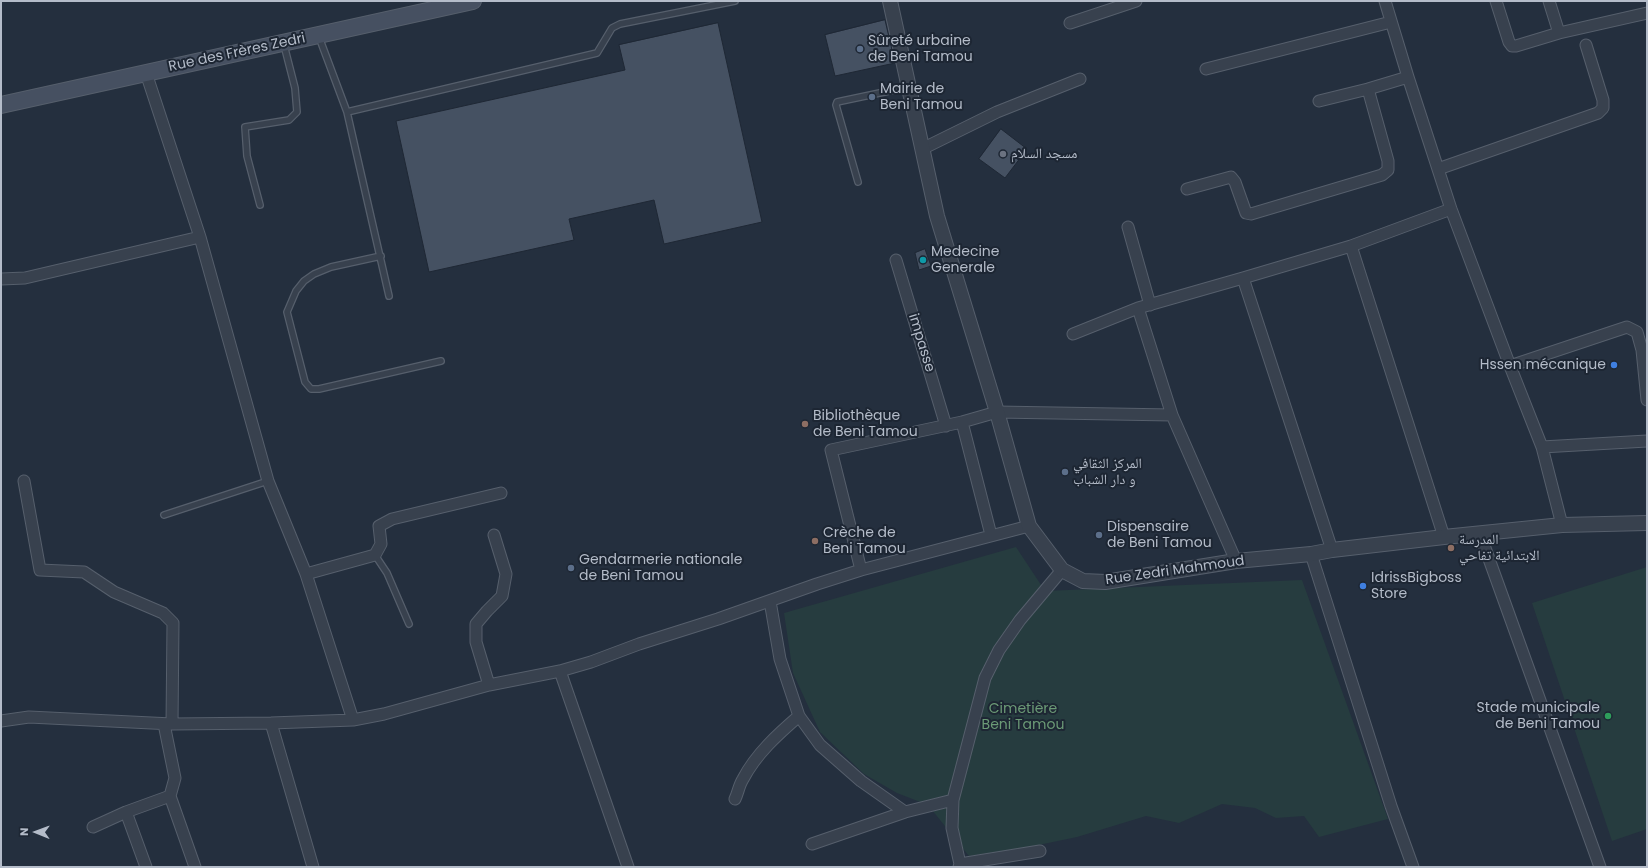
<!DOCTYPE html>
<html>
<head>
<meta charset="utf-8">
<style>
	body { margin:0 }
	#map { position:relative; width:1648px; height:868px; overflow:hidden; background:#242f3e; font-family:Poppins,sans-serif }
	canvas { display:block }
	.frame { position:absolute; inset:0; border:2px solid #b4bcc9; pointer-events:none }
	.north { position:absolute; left:16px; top:812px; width:40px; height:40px; -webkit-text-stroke:3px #1d2633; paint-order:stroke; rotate:271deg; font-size:11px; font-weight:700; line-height:16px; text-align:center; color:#b4bcc9 }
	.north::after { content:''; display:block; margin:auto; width:14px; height:18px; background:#b4bcc9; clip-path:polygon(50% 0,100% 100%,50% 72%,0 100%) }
</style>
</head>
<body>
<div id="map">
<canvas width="1648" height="868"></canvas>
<div class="frame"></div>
<div class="north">N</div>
</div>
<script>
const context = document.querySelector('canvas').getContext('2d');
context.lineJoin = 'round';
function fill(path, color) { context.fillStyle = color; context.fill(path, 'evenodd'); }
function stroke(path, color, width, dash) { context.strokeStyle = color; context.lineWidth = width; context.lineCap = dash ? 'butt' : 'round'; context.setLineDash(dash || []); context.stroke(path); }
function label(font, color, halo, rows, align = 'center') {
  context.font = font + ' Poppins,"Noto Naskh Arabic",sans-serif'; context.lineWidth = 4; context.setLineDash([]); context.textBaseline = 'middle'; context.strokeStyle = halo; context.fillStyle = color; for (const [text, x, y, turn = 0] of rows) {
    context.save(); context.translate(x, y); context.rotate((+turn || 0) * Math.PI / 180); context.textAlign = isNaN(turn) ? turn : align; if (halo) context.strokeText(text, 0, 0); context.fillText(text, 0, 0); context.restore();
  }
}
fill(new Path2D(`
	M1016,547L1045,591L1302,580L1388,819L1319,837L1304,816L1276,818L1255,808L1222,804L1179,823L1146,816L1077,837L1024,848L969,856L928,805L897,793L864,774L820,732L793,673L784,613Z
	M1647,567V829L1612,841L1532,603Z`), '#263c3f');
const building = new Path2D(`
	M885,20L895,63L835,76L825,35Z
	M718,23L762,222L664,244L654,200L569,219L574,240L429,272L396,121L625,70L619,45Z
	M1001,129L1027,149L1005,178L979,159Z
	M925,249L931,266L919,270L915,253Z`);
fill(building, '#455162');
stroke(building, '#1f2835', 1);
const service = new Path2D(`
	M319,37L347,112L389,296
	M347,112L597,53L612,28L620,24L735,1
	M858,182L836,105L837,102L908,87
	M260,205L247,156L245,127L289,120L297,112L295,88L284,45
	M381,256L331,267L314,274L304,281L296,291L287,312L305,382L311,389H319L441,361
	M164,515L268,481
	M375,555L387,573L409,624`);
const minor = new Path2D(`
	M1385,1L1408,77L1451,209L1510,366L1542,447L1562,525
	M1496,1L1509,42L1512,46H1516L1559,33L1647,13
	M1549,1L1559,33
	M1070,23L1136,1
	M1206,69L1391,22
	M146,73L200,237L268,481L306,574L353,720
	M1319,101L1368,89L1408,77
	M922,149L997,112L1080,79
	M1438,169L1598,113L1603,108V100L1586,45
	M1187,189L1231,177L1235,182L1246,213L1251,214L1382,175L1388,170V161L1368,89
	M1128,227L1150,305
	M1351,246L1444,537
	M896,260L946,426
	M1243,278L1332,550
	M1,279L25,278L200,237
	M1138,308L1172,415
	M1073,334L1138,308L1243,278L1351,246L1451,209
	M1510,366L1627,327L1637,332L1642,350L1647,400
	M962,422L991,535
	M1542,447L1647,441
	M24,481L40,570L84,572L114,592L163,613L173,623L172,724
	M1480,534L1600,867
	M1311,554L1391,806L1413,867
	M861,570L831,450L962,422L997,412L1172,415L1236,561
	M306,574L375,555L381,544L379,526L392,519L501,493
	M770,601L780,659L799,716L820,745L861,781L905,812
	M560,671L628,867
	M489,685L476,642V624L487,611L502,596L506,574L494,535
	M1,721L29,717L172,724L271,723L353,720L384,714L489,685L560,671L591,662L639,644L718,619L817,584L861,570L1029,526
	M271,723L313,867
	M164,724L175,778L170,796L195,867
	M735,799C738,793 739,785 743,779C756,754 778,734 799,716
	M126,812L146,867
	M93,827L126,812L170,796
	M812,844L905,812L953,800
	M960,864L1040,851
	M959,867L960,864L952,828L953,800L985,678L999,650L1020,620L1062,570`);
const tertiary = new Path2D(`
	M890,1L937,216L997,412L1029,526L1062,570L1083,581L1105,582L1236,561L1311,554L1332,550L1444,537L1562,525L1647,523`);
const secondary = new Path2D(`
	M1,105L473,1`);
stroke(service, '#565f6c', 8);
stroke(minor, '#565f6c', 13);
stroke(tertiary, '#565f6c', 16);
stroke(secondary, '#565f6c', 18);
stroke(service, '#38414e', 5.5);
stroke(minor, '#38414e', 11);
stroke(tertiary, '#38414e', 14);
stroke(secondary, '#465061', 16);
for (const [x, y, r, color] of [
	[860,49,4,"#5c6f8a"],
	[872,97,4,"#5c6f8a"],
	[1003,154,4,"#6b7280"],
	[923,260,4,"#0f9aa8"],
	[1614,365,4,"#3f7fe0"],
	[805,424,4,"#8d6e63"],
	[1065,472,4,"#5c6f8a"],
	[1099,535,4,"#5c6f8a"],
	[815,541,4,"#8d6e63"],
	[1451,548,4,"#8d6e63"],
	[571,568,4,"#5c6f8a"],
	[1363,586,4,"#3f7fe0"],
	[1608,716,4,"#2e9e5b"]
]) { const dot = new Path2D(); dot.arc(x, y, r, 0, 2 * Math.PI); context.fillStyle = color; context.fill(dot); stroke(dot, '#1d2633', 1.5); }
label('14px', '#b4bcc9', '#1d2633', [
	["Sûreté urbaine",868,41],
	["de Beni Tamou",868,57],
	["Mairie de",880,89],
	["Beni Tamou",880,105],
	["مسجد السلام",1011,154],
	["Medecine",931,252],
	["Generale",931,268],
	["Hssen mécanique",1606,365,"right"],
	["Bibliothèque",813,416],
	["de Beni Tamou",813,432],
	["المركز الثقافي",1073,464],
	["و دار الشباب",1073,480],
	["Dispensaire",1107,527],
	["de Beni Tamou",1107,543],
	["Crèche de",823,533],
	["Beni Tamou",823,549],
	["المدرسة",1459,540],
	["الابتدائية تفاحي",1459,556],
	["Gendarmerie nationale",579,560],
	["de Beni Tamou",579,576],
	["IdrissBigboss",1371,578],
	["Store",1371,594],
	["Stade municipale",1600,708,"right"],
	["de Beni Tamou",1600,724,"right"]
], 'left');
label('14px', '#b4bcc9', '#1d2633', [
	["Rue des Frères Zedri",237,53,-12],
	["impasse",921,343,73],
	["Rue Zedri Mahmoud",1175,571,-8]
]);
label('14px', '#6b9a76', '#1d2633', [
	["Cimetière",1023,709],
	["Beni Tamou",1023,725]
]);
</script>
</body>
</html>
